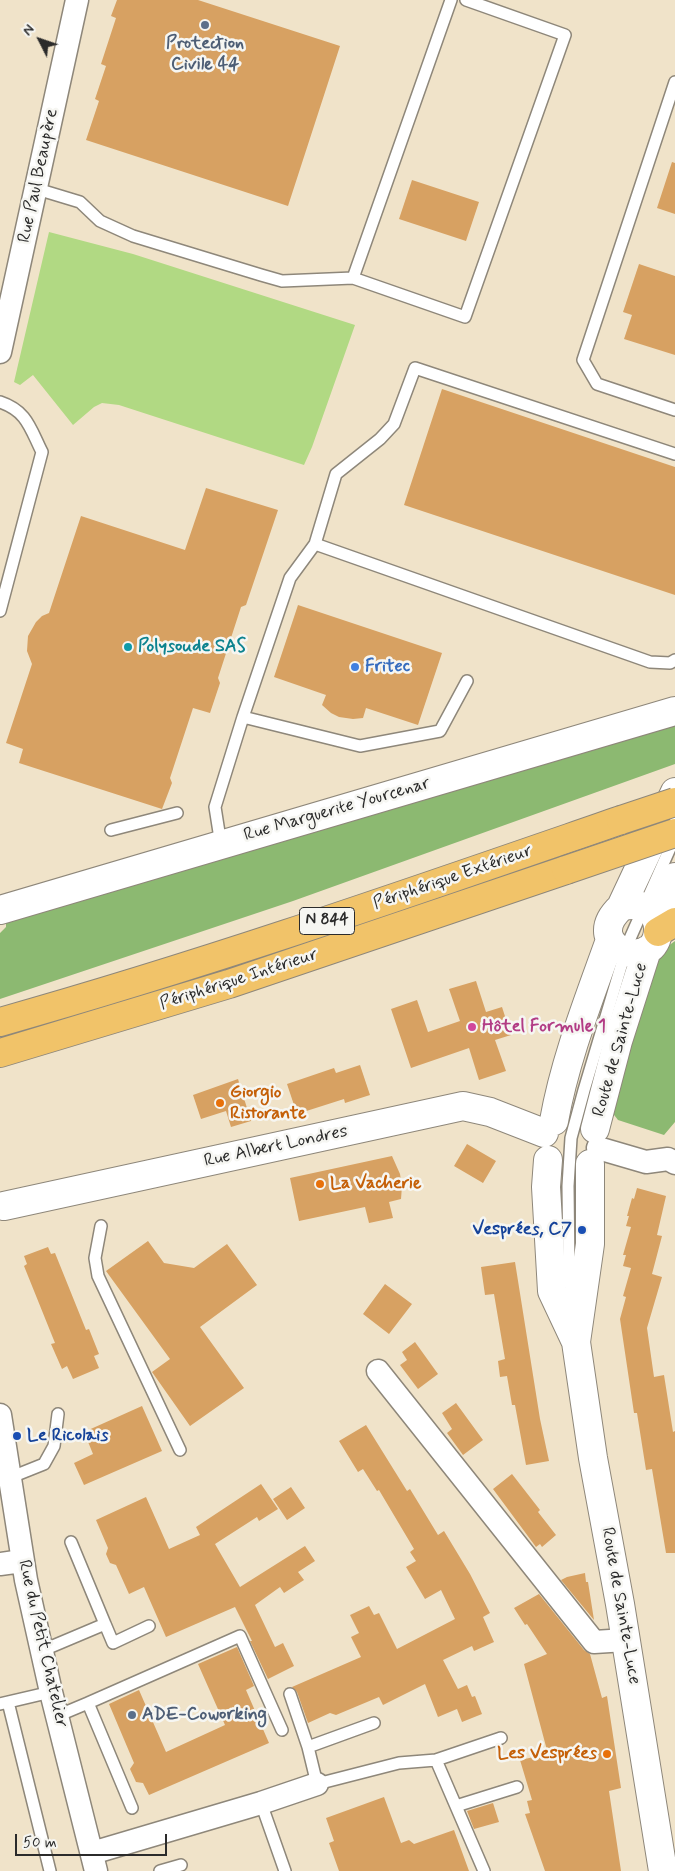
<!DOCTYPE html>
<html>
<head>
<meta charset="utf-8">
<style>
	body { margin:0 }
	#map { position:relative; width:675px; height:1871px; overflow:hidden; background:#f0e3c9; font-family:Mynerve,sans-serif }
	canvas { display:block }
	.north { position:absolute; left:15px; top:15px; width:50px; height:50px; -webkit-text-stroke:4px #f6f6f2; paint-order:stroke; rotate:311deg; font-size:14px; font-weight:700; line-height:20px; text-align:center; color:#2b2b2b }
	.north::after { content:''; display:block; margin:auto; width:18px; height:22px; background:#2b2b2b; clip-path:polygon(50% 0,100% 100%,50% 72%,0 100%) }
	.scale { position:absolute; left:15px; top:1834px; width:152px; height:22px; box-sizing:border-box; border:2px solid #2b2b2b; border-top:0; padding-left:6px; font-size:15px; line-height:18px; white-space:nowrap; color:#2b2b2b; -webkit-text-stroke:4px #f6f6f2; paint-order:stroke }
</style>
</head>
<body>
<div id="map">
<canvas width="675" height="1871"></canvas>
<div class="north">N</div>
<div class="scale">50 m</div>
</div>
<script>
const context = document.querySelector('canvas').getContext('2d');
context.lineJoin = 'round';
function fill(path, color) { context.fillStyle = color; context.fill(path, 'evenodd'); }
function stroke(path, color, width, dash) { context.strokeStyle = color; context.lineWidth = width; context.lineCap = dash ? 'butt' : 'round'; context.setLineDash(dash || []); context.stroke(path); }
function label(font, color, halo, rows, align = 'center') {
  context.font = font + ' Mynerve,sans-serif'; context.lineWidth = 5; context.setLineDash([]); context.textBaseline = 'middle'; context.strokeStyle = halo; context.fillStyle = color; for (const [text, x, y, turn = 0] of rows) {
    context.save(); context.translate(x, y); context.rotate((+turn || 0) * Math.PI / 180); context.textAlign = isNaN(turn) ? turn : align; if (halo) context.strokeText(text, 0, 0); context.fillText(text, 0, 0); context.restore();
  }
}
fill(new Path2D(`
	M49,232L133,254L355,325L312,447L304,465L119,405L102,403L94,407L73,425L33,375L20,385L14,382Z`), '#b1d983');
fill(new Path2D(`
	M675,718V764L293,901L0,999V933L6,927V916Z
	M675,941V1122L664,1135L618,1120L611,1111L660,952Z`), '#8cb971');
fill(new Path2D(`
	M117,0H198L340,46L288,206L86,140L99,101L95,99L106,66L101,64L116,18L111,16Z
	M672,162L675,163V214L657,208Z
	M412,180L479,202L466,241L399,219Z
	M639,264L675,276V355L624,339L632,315L623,312Z
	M442,389L675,467V595L404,505Z
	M206,488L278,510L246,605L241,607L218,678L220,683L210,713L193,708L170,778L172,783L162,809L19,763L23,749L6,743L32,664L27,651L28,636L36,622L42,616L49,613L81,516L185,550Z
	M298,605L442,653L418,725L366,708L363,718L353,719L339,717L331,713L322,705L326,695L274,677Z
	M476,981L486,1012L502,1007L511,1035L495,1040L506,1071L479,1080L469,1048L411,1068L391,1009L417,1000L428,1032L460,1021L449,989Z
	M360,1065L370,1095L345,1103L344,1099L297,1114L287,1084L334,1068L336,1073Z
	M238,1079L251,1121L231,1127L226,1111L201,1119L193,1095Z
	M467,1144L496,1161L483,1183L454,1166Z
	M392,1156L400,1174L402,1186L401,1199L389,1202L393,1218L369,1223L365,1207L299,1221L290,1178Z
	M637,1188L666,1196L657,1235L662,1236L652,1274L662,1277L647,1328L654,1377L664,1375L673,1432L675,1431V1553H666L652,1469L646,1470L637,1413H634L620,1319L626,1297L623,1296L631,1268L623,1266L626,1255H623L631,1227L626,1226L629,1216H627L632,1198L634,1199Z
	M148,1241L164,1263L194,1268L227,1244L257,1285L200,1327L244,1388L190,1426L152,1372L170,1359L106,1271Z
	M48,1247L51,1254L55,1253L86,1330L89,1329L99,1354L94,1356L99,1368L73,1379L67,1366L62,1369L51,1344L55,1343L24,1266L27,1264L24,1256Z
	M515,1262L540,1419L549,1461L526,1465L515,1405H512L507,1376L500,1377L498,1361L505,1359L494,1294L485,1295L481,1267Z
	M385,1284L412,1304L389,1334L363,1314Z
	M415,1342L438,1374L418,1389L400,1365L407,1360L402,1352Z
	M456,1403L483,1440L463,1455L447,1433L452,1429L442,1413Z
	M142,1406L162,1451L84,1485L74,1463L93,1454L84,1432Z
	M366,1425L407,1491L410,1489L438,1535L444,1531L470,1574L490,1613L483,1617L494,1642L474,1651L472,1646L443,1660L458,1689L467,1685L472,1697L475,1696L482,1714L462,1722L457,1709L438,1717L425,1684L383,1705L379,1697L336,1715L330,1713L308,1723L297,1692L292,1687L361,1657L351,1637L359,1633L350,1615L369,1606L374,1615L379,1613L397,1649L455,1619L441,1590L425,1599L406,1567L416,1561L410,1552L414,1549L379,1490L377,1491L363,1469L358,1472L339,1441Z
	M512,1474L540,1510L538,1512L556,1535L542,1547L540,1544L536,1547L493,1489Z
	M261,1484L278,1509L259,1521L257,1517L215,1544L240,1587L305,1546L315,1561L298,1572L304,1580L284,1593L280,1587L255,1605L275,1647L283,1643L294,1666L268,1679L250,1641H252L235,1607L166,1637L144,1587L129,1594L116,1565L110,1563L106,1554L108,1548L96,1520L146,1497L169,1549L200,1535L196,1527Z
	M291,1487L305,1508L287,1520L273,1499Z
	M585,1573L586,1582H588L594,1620L561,1580L567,1577Z
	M539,1594L584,1650L590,1654L602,1698L607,1696L621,1788L609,1791L621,1871H545L525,1814L530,1813L527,1801L532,1800L520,1760L548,1754L524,1664L547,1654L527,1624L525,1625L514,1608Z
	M237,1647L254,1686L246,1690L269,1743L149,1795L143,1783L136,1782L130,1769L134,1763L109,1704L139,1690L166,1752L225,1725L198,1664Z
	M384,1797L401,1843L409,1840L414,1844L454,1830L469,1871H339L329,1843L334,1841L326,1818Z
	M493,1803L499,1822L474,1829L467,1811Z`), '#d7a162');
const service = new Path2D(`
	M675,82L583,360L597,384L675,410
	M37,189L80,202L100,221L133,236L261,275L282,281L353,278L465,317L565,35L466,0
	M353,278L451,0
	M0,402C27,411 30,428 42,452L0,611
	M315,544L650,662L670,663L675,660
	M243,717L360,746L440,731L467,681
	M111,830L177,813
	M221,845L215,807L243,717L290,578L315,544L336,474L380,439L394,424L415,368L675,454
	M101,1226L95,1258L98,1276L180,1450
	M572,1300L569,1272L568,1186L571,1138L584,1090L628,943L675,837
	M9,1478L44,1464L54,1446L58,1414
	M105,1624L113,1643L149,1626
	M41,1651L105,1624L71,1542
	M290,1694L308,1747L317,1784L399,1763L436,1760
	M8,1702L50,1871
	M0,1704L51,1692
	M57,1716L88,1703
	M308,1747L374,1723
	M261,1803L285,1871
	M456,1806L517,1787
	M132,1808L88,1703L240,1636L282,1730
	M160,1871L181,1865
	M484,1871L436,1760L501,1738`);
const minor = new Path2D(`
	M0,352L77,0
	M598,1148L646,1162L668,1159L675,1163
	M378,1371L594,1642L626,1640
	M0,1415L26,1580L51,1692L96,1871
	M0,1564L22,1561
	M92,1853L261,1803L317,1784`);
const tertiary = new Path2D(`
	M621,907C638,902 657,907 658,928C659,976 577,948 621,907L675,792
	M0,910L675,711
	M657,921L675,877
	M554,1121C565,1059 589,999 610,940
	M595,1129L618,1041L647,950
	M548,1160L546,1187L552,1291L576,1342L593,1458L620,1604L663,1871
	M4,1206L463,1106L490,1112L544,1133
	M576,1342L590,1244V1164`);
const trunk = new Path2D(`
	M658,932L675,922
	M0,1022C210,963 415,891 621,820
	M0,1053L229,984L566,870`);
stroke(service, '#8e877a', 14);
stroke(minor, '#8e877a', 25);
stroke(tertiary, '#8e877a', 30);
stroke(trunk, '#8e877a', 30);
stroke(service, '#fff', 11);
stroke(minor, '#fff', 22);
stroke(tertiary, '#fff', 28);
stroke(trunk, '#f1c369', 28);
const trunkBridge = new Path2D(`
	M621,820L675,802
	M566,870L675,833`);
stroke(trunkBridge, '#8e877a', 30, []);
stroke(trunkBridge, '#f1c369', 28);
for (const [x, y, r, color] of [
	[205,25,5,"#5c6f8a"],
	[128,647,5,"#0f9aa8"],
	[355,667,5,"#3f7fe0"],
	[472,1027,5,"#d1479c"],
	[220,1103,5,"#e8710a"],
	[320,1184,5,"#e8710a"],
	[582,1230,5,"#1a4fb4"],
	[17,1436,5,"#1a4fb4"],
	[132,1715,5,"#5c6f8a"],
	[607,1754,5,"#e8710a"]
]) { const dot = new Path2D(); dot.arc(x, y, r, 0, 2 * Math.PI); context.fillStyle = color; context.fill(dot); stroke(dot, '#f6f6f2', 2); }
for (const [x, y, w] of [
	[327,921,55]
]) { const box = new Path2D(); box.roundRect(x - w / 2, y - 13.5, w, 27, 4); context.fillStyle = '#f6f6f2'; context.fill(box); stroke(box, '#2b2b2b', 1); }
label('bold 16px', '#2b2b2b', null, [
	["N 844",327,921]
]);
label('bold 18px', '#4e5e75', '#f6f6f2', [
	["Protection",205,44],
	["Civile 44",205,65],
	["ADE-Coworking",142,1715,"left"]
]);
label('18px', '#2b2b2b', '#f6f6f2', [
	["Rue Paul Beaupère",39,176,-78],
	["Rue Marguerite Yourcenar",337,810,-16],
	["Périphérique Extérieur",453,878,-19],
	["Périphérique Intérieur",239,980,-18],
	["Route de Sainte-Luce",621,1040,-74],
	["Rue Albert Londres",276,1147,-12],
	["Route de Sainte-Luce",620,1606,80],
	["Rue du Petit Chatelier",42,1644,77]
]);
label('bold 18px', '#0d838f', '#f6f6f2', [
	["Polysoude SAS",138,647]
], 'left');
label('bold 18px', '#366cbe', '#f6f6f2', [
	["Fritec",365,667]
], 'left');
label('bold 18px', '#b23c85', '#f6f6f2', [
	["Hôtel Formule 1",482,1027]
], 'left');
label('bold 18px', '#c56008', '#f6f6f2', [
	["Giorgio",230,1093],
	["Ristorante",230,1114],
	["La Vacherie",330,1184],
	["Les Vesprées",597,1754,"right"]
], 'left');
label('bold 18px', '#164399', '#f6f6f2', [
	["Vesprées, C7",572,1230],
	["Le Ricolais",27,1436,"left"]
], 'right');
</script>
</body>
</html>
